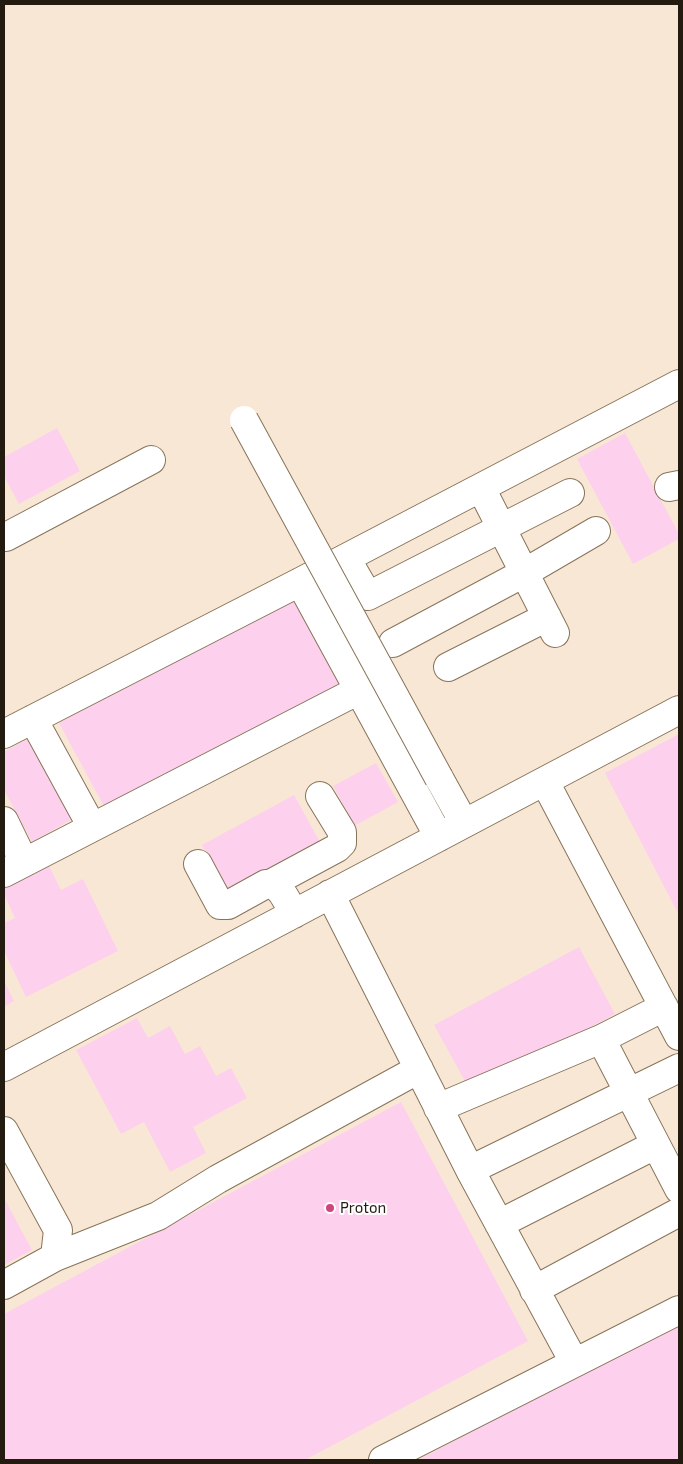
<!DOCTYPE html>
<html>
<head>
<meta charset="utf-8">
<style>
	body { margin:0 }
	#map { position:relative; width:683px; height:1464px; overflow:hidden; background:#fcf3e7; font-family:"Exo 2",sans-serif }
	canvas { display:block }
	.frame { position:absolute; inset:0; border:5px solid #231b10; pointer-events:none }
</style>
</head>
<body>
<div id="map">
<canvas width="683" height="1464"></canvas>
<div class="frame"></div>
</div>
<script>
const context = document.querySelector('canvas').getContext('2d');
context.lineJoin = 'round';
function fill(path, color) { context.fillStyle = color; context.fill(path, 'evenodd'); }
function stroke(path, color, width, dash) { context.strokeStyle = color; context.lineWidth = width; context.lineCap = dash ? 'butt' : 'round'; context.setLineDash(dash || []); context.stroke(path); }
function label(font, color, halo, rows, align = 'center') {
  context.font = font + ' "Exo 2",sans-serif'; context.lineWidth = 4; context.setLineDash([]); context.textBaseline = 'middle'; context.strokeStyle = halo; context.fillStyle = color; for (const [text, x, y, turn = 0] of rows) {
    context.save(); context.translate(x, y); context.rotate((+turn || 0) * Math.PI / 180); context.textAlign = isNaN(turn) ? turn : align; if (halo) context.strokeText(text, 0, 0); context.fillText(text, 0, 0); context.restore();
  }
}
fill(new Path2D(`
	M4,4H679V1460H4Z`), '#f9e7d6');
fill(new Path2D(`
	M57,428L80,471L19,504L4,476V457Z
	M625,433L679,534V539L633,564L577,459Z
	M293,595L340,684L105,808L59,723Z
	M679,734V915L605,773Z
	M31,737L76,817L32,842L4,790V752Z
	M376,763L398,802L354,826L333,786Z
	M294,795L321,844L229,894L202,845Z
	M45,858L61,890L83,879L118,951L26,997L4,951V923L15,918L4,894V879Z
	M579,947L615,1014L471,1092L434,1025Z
	M4,981L14,1001L4,1007Z
	M137,1018L148,1038L170,1026L185,1054L200,1046L216,1076L231,1068L247,1098L193,1127L206,1153L170,1172L144,1122L121,1134L76,1050Z
	M401,1102L528,1341L305,1460H4V1314Z
	M4,1198L32,1250L4,1265Z
	M679,1321V1460H418L424,1457Z`), '#fdd1ed');
const minor = new Path2D(`
	M669,487L679,485
	M481,488L555,633
	M6,537L151,460
	M346,558L368,596L570,493
	M300,582L439,837
	M393,643L524,573L596,531
	M448,667L547,617
	M33,719L92,827
	M4,734L300,582L679,384
	M439,778L464,823
	M545,782L679,1036
	M4,821L24,862
	M198,864L220,905H228L266,884C281,883 287,902 294,914
	M4,873L359,690
	M272,883L337,848L342,843V832L320,796
	M330,894L470,1170L679,1068
	M664,1007L601,1039L679,1189
	M4,1067L679,710
	M438,1108L601,1039
	M4,1131L58,1230L55,1257L4,1285
	M470,1170L574,1362
	M499,1224L655,1145
	M55,1257L158,1216L218,1179L419,1069
	M534,1290L679,1212
	M383,1460L679,1310`);
stroke(minor, '#877458', 30);
stroke(minor, '#fff', 28);
const minorBridge = new Path2D(`
	M244,420L439,778`);
stroke(minorBridge, '#877458', 30, []);
stroke(minorBridge, '#fff', 28);
for (const [x, y, r, color] of [
	[330,1208,5,"#ce4580"]
]) { const dot = new Path2D(); dot.arc(x, y, r, 0, 2 * Math.PI); context.fillStyle = color; context.fill(dot); stroke(dot, '#fff', 2); }
label('15px', '#231b10', '#fff', [
	["Proton",340,1208]
], 'left');
</script>
</body>
</html>
